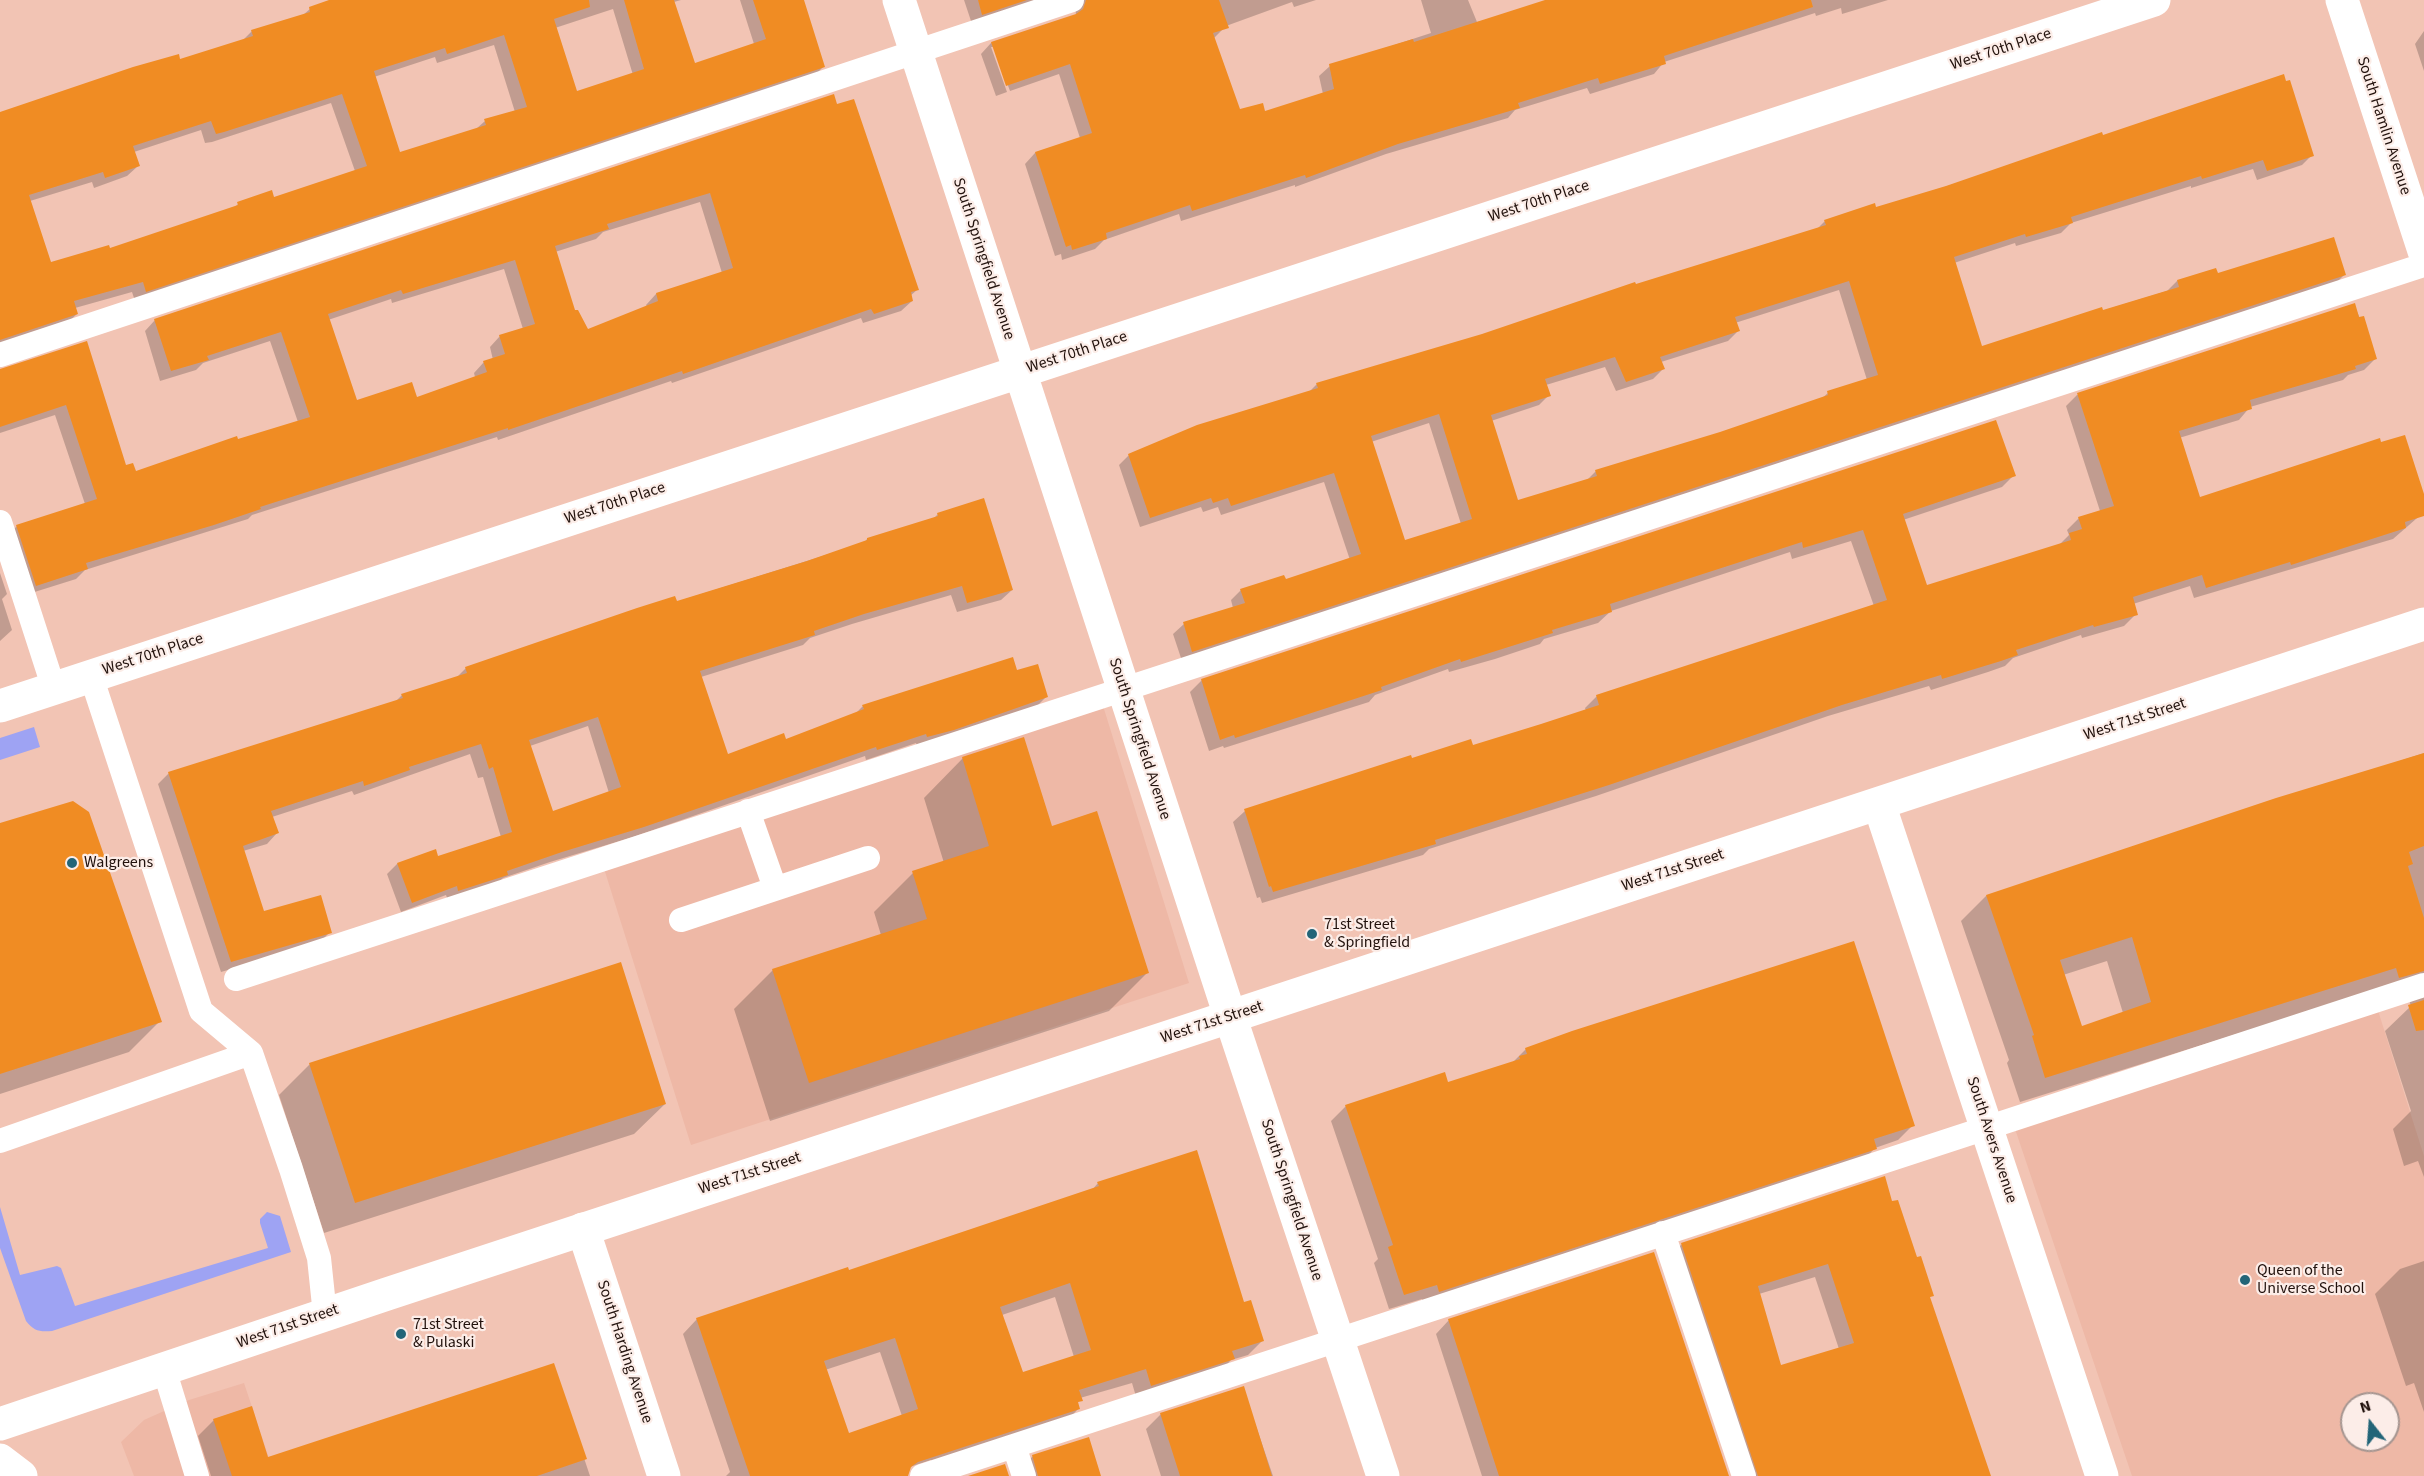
<!DOCTYPE html>
<html>
<head>
<meta charset="utf-8">
<style>
	body { margin:0 }
	#map { position:relative; width:2424px; height:1476px; overflow:hidden; background:#f2c4b4; font-family:"Source Sans 3",sans-serif }
	canvas { display:block }
	.north { position:absolute; left:2340px; top:1392px; width:60px; height:60px; box-sizing:border-box; background:#fcede8; border:2px solid #a59590; border-radius:50%; rotate:343deg; font-size:16px; font-weight:700; line-height:24px; text-align:center; color:#22120d }
	.north::after { content:''; display:block; margin:auto; width:21px; height:27px; background:#236578; clip-path:polygon(50% 0,100% 100%,50% 72%,0 100%) }
</style>
</head>
<body>
<div id="map">
<canvas width="2424" height="1476"></canvas>
<div class="north">N</div>
</div>
<script>
const context = document.querySelector('canvas').getContext('2d');
context.lineJoin = 'round';
function fill(path, color) { context.fillStyle = color; context.fill(path, 'evenodd'); }
function stroke(path, color, width, dash) { context.strokeStyle = color; context.lineWidth = width; context.lineCap = dash ? 'butt' : 'round'; context.setLineDash(dash || []); context.stroke(path); }
function label(font, color, halo, rows, align = 'center') {
  context.font = font + ' "Source Sans 3",sans-serif'; context.lineWidth = 4.5; context.setLineDash([]); context.textBaseline = 'middle'; context.strokeStyle = halo; context.fillStyle = color; for (const [text, x, y, turn = 0] of rows) {
    context.save(); context.translate(x, y); context.rotate((+turn || 0) * Math.PI / 180); context.textAlign = isNaN(turn) ? turn : align; if (halo) context.strokeText(text, 0, 0); context.fillText(text, 0, 0); context.restore();
  }
}
fill(new Path2D(`
	M1100,696L1189,983L691,1145L601,859Z
	M2375,1001L2424,1156V1476H2132L2012,1120ZM2352,1404H2388V1440H2352Z
	M244,1383L275,1476H134L121,1442L144,1420L189,1400Z`), '#eeb8a6');
fill(new Path2D(`
	M34,727L40,747L0,760V738Z
	M0,1207L20,1275L57,1266L61,1268L75,1306L268,1248L260,1223V1219L267,1212L280,1216L291,1252L52,1331C39,1332 34,1331 26,1321L0,1248Z`), '#9ea3f3');
fill(new Path2D(`
	M336,0H681L674,2L694,65L754,44L740,0H802L824,66L813,77L135,301L132,292L75,308L77,314L66,324L0,346V114L242,41L252,31L303,15L310,9ZM613,9L633,75L576,93L555,28ZM494,45L515,112L485,121L476,129L399,154L374,77L435,57L437,63ZM331,103L355,171L273,199L238,204L234,208L109,249L50,264L30,201L92,182L94,188L127,176L138,166L134,152L201,130L205,143L212,142Z
	M964,0H1045L972,24Z
	M1069,0H1316L1294,7L1292,2L1226,26L1213,39L1239,110L1264,113L1323,94L1319,76L1330,66L1431,33L1421,0H1468L1477,22L1567,0H1888L1842,14L1841,8L1816,16L1815,13L1664,62L1654,74L1590,94L1587,88L1515,110L1508,118L1386,154L1295,187V185L1181,221L1179,214L1104,240L1095,249L1062,260L1061,254L1055,256L1025,164L1035,153L1080,138L1059,74L1010,91L994,47H991L1007,92L996,96L981,54L991,43L1076,15L1075,6Z
	M2424,31V71L2415,44Z
	M833,96L917,290L910,296L912,301L901,311L863,323L861,318L672,383L671,381L498,440L497,437L252,515L248,519L85,570L76,579L25,595L6,537L17,526L85,504L55,415L0,433V370L86,343L125,467L135,473L298,422L270,341L203,363L196,370L160,381L145,331L155,320ZM700,202L722,273L656,294L646,305L647,307L587,331L574,312L555,252L596,239L603,232ZM504,269L523,329L500,336L490,347L493,360L484,362L474,373L475,377L416,399L356,402L328,320L391,299L392,303Z
	M2102,137L2312,155L2302,165L2257,180L2253,169L2191,188V186L2071,223L2061,233L2016,246L2015,243L1954,263L1981,348L2167,291L2177,281L2217,275H2344L2334,285L1182,661L1173,634L1184,624L1233,608L1231,600L1241,590L1284,581L1350,560L1324,482L1221,515L1218,507L1203,512L1201,507L1140,527L1119,465L1129,455L1309,392L1317,384L1483,335L1817,229L1825,221L1875,209ZM1839,290L1867,380L1828,393L1821,399L1721,434L1596,471L1587,480L1517,502L1491,421L1539,405L1549,395L1546,385L1605,367L1616,391L1653,379L1663,369L1661,362L1728,341L1738,331L1735,323ZM1429,423L1461,524L1404,541L1371,442Z
	M2354,304L2376,358L2364,370L2348,375L2343,380L2250,407L2239,420L2179,438L2200,499H2424V512L2393,539L2194,598L2190,586L2133,604L2136,614L2124,626L2082,638L2081,635L2013,658L2005,666L1988,672L1931,690L1929,686L1828,716L1596,796L1429,849L1423,855L1262,903L1260,897L1257,898L1233,822L1245,811L1411,760L1472,747L1586,711L1585,708L1597,696L1874,606L1851,541L1792,559L1790,552L1611,611L1598,623L1544,639L1540,644L1495,659L1449,672L1448,669L1375,695L1369,702L1224,748L1223,746L1209,751L1190,692L1202,680L2014,475L2002,487L1903,520L1926,587L2059,545L2069,535L2067,530L2079,518L2100,511L2066,406L2077,395Z
	M938,514L1012,590L1001,600L957,612L951,595L852,624L810,638L803,645L701,677L727,756L785,741L855,714L863,706L1016,672L1047,696L1036,707L917,746L916,743L866,760L865,756L633,837L550,862L503,878L496,885L448,901L446,895L401,912L387,874L397,864L437,858L501,837L483,777L478,778L470,754L354,795L352,791L272,817L277,833L267,844L243,851L263,913L330,932L319,943L221,972L158,784L169,773L395,702L402,695L456,678L466,668L864,543L867,539L932,520ZM588,726L609,793L552,813L530,746Z
	M0,573L7,594L2,599L12,630L0,641Z
	M2424,753V1177L2418,1161L2404,1166L2393,1129L2411,1111L2385,1031L2411,1006L2409,1000L2371,992L2020,1102L2007,1063L2009,1060L1961,921L1986,896ZM2107,961L2123,1013L2081,1028L2063,975Z
	M963,758L1051,827L1148,972L1109,1011L770,1121L734,1009L773,970L881,935L874,912L913,873L944,863L924,798Z
	M0,824L160,1021L129,1052L0,1094Z
	M1526,1049L1913,1125L1898,1140L1875,1148L1860,1164L1424,1306L1422,1299L1389,1309L1374,1263L1378,1259L1331,1121L1346,1106L1447,1084L1512,1063Z
	M310,1064L665,1104L634,1134L324,1233L279,1095Z
	M1098,1183L1243,1304L1263,1340L1248,1355L1231,1360L1219,1373L1137,1400L1132,1383L1080,1398L1077,1405L1078,1409L1064,1424L933,1466L931,1460L882,1476H726L730,1472L683,1334L697,1319L848,1272L1092,1190ZM1055,1297L1074,1357L1022,1374L1002,1315ZM880,1352L902,1416L848,1435L825,1370Z
	M1891,1202L1932,1295L1929,1298L1989,1476H1742L1669,1257L1682,1244ZM1815,1277L1839,1349L1780,1367L1759,1294Z
	M2424,1261V1412L2414,1383L2406,1386L2375,1294L2400,1269Z
	M1449,1320L1727,1476H1482L1436,1334Z
	M553,1365L590,1476H211L198,1436L214,1420L267,1458Z
	M1243,1388L1273,1476H1161L1146,1429L1161,1414Z
	M1033,1456L1100,1476H1020L1018,1471Z`), '#0003');
fill(new Path2D(`
	M329,0H589L590,7L554,19L577,91L644,69L624,0H674L695,63L766,39L753,0H804L825,67L146,292L143,282L74,301L78,314L0,340V112L133,67L179,54L180,59L253,36L251,30L310,12L309,7ZM504,35L527,107L484,119L486,125L400,152L374,71L445,48L447,54ZM342,94L367,166L274,197L272,190L237,202L238,205L110,248L109,245L51,262L29,195L103,172L105,178L140,166L133,146L211,121L216,134L224,132Z
	M978,0H1027L982,15Z
	M1086,0H1219L1229,28L1213,33L1240,109L1263,103L1265,111L1334,89L1329,64L1413,39L1414,42L1545,0H1811L1813,7L1664,56L1666,64L1600,84L1598,78L1518,103L1520,108L1398,144L1306,178L1305,175L1192,211L1190,205L1106,233L1107,239L1072,250L1071,245L1066,247L1035,152L1092,133L1070,64L1006,86L991,42L1076,14L1083,9Z
	M2284,74L2286,81L2290,80L2314,156L2267,171L2263,160L2202,179L2201,176L2071,217L2073,223L2026,237L2025,234L1954,257L1982,346L2102,307L2103,310L2179,287L2177,280L2216,268L2218,273L2334,237L2346,275L1192,652L1183,622L1245,603L1240,589L1284,575L1286,579L1361,554L1334,473L1231,506L1228,498L1213,503L1211,498L1150,518L1128,454L1197,425L1318,388L1316,383L1482,334L1635,282L1636,284L1826,225L1824,220L1875,203L1876,207L1946,186L2102,132L2103,135ZM1849,281L1878,375L1827,391L1828,395L1720,432L1595,470L1597,476L1518,500L1491,415L1551,396L1545,379L1615,357L1626,382L1665,369L1660,357L1740,331L1735,317ZM1439,414L1472,519L1405,540L1371,436Z
	M834,94L837,104L854,99L919,290L911,292L913,301L874,314L871,309L683,374L682,371L508,430V428L260,507L261,509L214,525L86,563L88,569L36,586L16,525L97,499L66,405L0,427V369L87,341L126,465L133,463L136,471L237,436L238,439L310,417L281,332L207,356L209,360L171,371L154,319ZM710,193L733,268L656,293L658,301L588,329L578,310H575L555,246L609,229L607,224ZM515,260L535,324L499,335L505,354L483,361L487,372L417,397L412,382L357,400L328,314L401,290L403,294Z
	M2355,303L2359,317L2364,316L2377,359L2355,366L2356,369L2250,400L2252,409L2179,431L2200,497L2380,438L2381,442L2405,435L2424,494V516L2405,522L2406,528L2291,565L2290,562L2206,588L2202,575L2133,597L2138,615L2094,627L2093,625L2016,650L2018,655L2001,661L1942,679L1941,675L1842,705L1609,785L1435,840L1436,844L1273,892L1271,886L1269,887L1244,809L1411,755L1412,758L1471,739L1473,745L1541,724L1599,705L1596,695L1887,600L1863,530L1803,548L1802,542L1610,604L1612,612L1552,630L1553,633L1461,662L1460,659L1381,687L1382,690L1235,738L1234,735L1220,740L1201,679L1996,420L2016,476L1903,514L1927,585L2071,540L2069,533L2082,529L2078,517L2114,506L2077,393Z
	M984,498L1013,590L967,603L962,586L864,614L814,631L815,635L700,671L728,754L784,733L786,739L864,709L862,705L1013,657L1017,670L1038,664L1048,697L954,730L927,737L926,734L877,750L876,747L644,827L562,852L507,871L508,875L458,891L457,886L412,903L397,863L436,849L438,856L512,832L493,767L489,769L481,744L409,767L410,770L364,786L363,781L271,811L279,833L243,846L264,911L321,895L332,933L231,962L168,772L403,698L401,694L467,673L465,667L637,608L675,596L677,601L807,561L867,540V538L938,516L937,513ZM598,717L621,787L553,811L529,740Z
	M1024,737L1052,826L1097,811L1149,973L809,1083L772,969L927,919L912,871L989,846L962,757Z
	M2424,753V846L2409,852L2413,864L2408,866L2424,918V971L2399,978L2396,968L2045,1078L2032,1036L2034,1035L1986,895L2276,798ZM2132,937L2151,1002L2082,1026L2060,960Z
	M73,801L89,812L162,1022L0,1074V823Z
	M1854,941L1915,1126L1874,1139L1877,1149L1439,1292L1437,1285L1404,1295L1388,1247L1393,1245L1345,1105L1445,1072L1448,1082L1520,1059L1519,1056L1527,1054L1525,1048L1572,1031Z
	M621,962L666,1104L355,1203L309,1063Z
	M2424,1000V1030L2416,1031L2408,1005Z
	M1197,1150L1244,1302L1251,1300L1264,1341L1232,1351L1235,1359L1151,1386L1146,1369L1079,1390L1083,1401L1078,1402L1080,1409L918,1462L911,1467L908,1476H750L696,1318L848,1267L849,1270L1099,1186L1097,1182ZM1070,1283L1091,1350L1023,1372L1000,1307ZM895,1338L918,1409L849,1433L824,1361Z
	M1885,1176L1892,1201L1898,1200L1917,1257L1921,1256L1934,1296L1930,1297L1991,1476H1758L1681,1243ZM1828,1264L1854,1343L1781,1365L1758,1286Z
	M1654,1252L1729,1476H1499L1448,1319Z
	M554,1363L587,1459L537,1476H232L213,1419L252,1406L268,1457Z
	M1244,1386L1272,1476H1180L1160,1413Z
	M1089,1437L1101,1476H1038L1032,1455Z
	M1005,1464L1009,1476H968Z`), '#f08c23');
stroke(new Path2D(`
	M0,355L1072,0
	M0,522L54,689
	M91,676L201,1011L251,1053L291,1169L319,1258L325,1315
	M748,811L775,888
	M681,920L868,858
	M236,979L2424,265
	M0,1141L251,1053
	M1663,1233L1744,1476
	M164,1369L197,1476
	M1014,1446L1024,1476
	M922,1476L2424,985`), '#fff', 24);
stroke(new Path2D(`
	M899,0L1230,1016L1383,1476
	M2342,0L2424,251
	M0,706L2154,0
	M1879,804L2102,1476
	M583,1229L664,1476`), '#fff', 33);
stroke(new Path2D(`
	M0,1424L387,1294L2424,624
	M0,1460L21,1476`), '#fff', 33);
for (const [x, y, r, color] of [
	[72,863,6,"#236578"],
	[1312,934,6,"#236578"],
	[2245,1280,6,"#236578"],
	[401,1334,6,"#236578"]
]) { const dot = new Path2D(); dot.arc(x, y, r, 0, 2 * Math.PI); context.fillStyle = color; context.fill(dot); stroke(dot, '#fcede8', 2); }
label('16px', '#22120d', '#fcede8', [
	["West 70th Place",2001,50,-18],
	["South Hamlin Avenue",2383,126,72],
	["West 70th Place",1539,202,-18],
	["South Springfield Avenue",983,259,72],
	["West 70th Place",1077,353,-18],
	["West 70th Place",615,504,-18],
	["West 70th Place",153,655,-18],
	["West 71st Street",2135,720,-18],
	["South Springfield Avenue",1139,739,72],
	["West 71st Street",1673,871,-18],
	["West 71st Street",1212,1023,-18],
	["South Avers Avenue",1991,1140,72],
	["West 71st Street",750,1174,-18],
	["South Springfield Avenue",1291,1200,72],
	["West 71st Street",288,1327,-19],
	["South Harding Avenue",624,1352,72]
]);
label('16px', '#22120d', '#fcede8', [
	["Walgreens",84,863],
	["71st Street",1324,925],
	["& Springfield",1324,943],
	["Queen of the",2257,1271],
	["Universe School",2257,1289],
	["71st Street",413,1325],
	["& Pulaski",413,1343]
], 'left');
</script>
</body>
</html>
